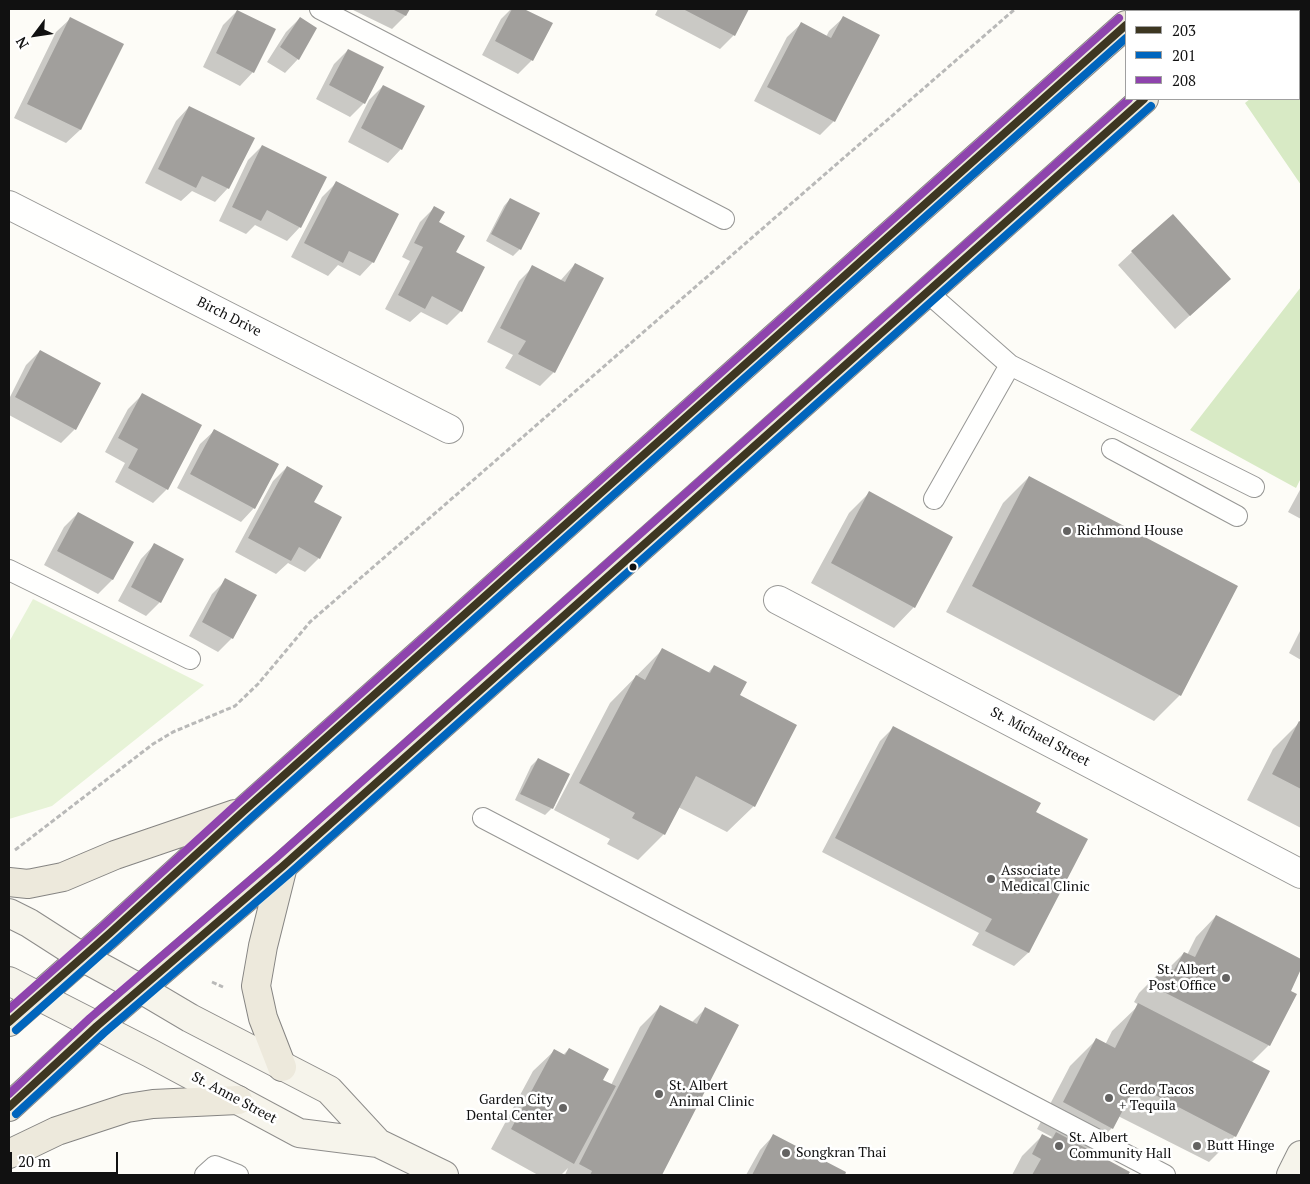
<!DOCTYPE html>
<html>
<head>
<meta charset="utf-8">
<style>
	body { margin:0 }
	#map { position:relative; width:1310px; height:1184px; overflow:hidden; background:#fdfcf7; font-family:"PT Serif",serif }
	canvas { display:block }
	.frame { position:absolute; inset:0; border:10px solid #111; pointer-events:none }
	.legend { position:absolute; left:1125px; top:10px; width:175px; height:90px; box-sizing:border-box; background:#fff; border:1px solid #a0a0a0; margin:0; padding:6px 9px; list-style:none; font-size:15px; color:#111 }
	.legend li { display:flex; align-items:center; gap:10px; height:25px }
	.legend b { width:25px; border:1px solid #a0a0a0 }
	.north { position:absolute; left:10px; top:10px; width:50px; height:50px; -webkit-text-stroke:4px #fff; paint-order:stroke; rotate:239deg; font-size:14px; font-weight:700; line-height:20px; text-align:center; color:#111 }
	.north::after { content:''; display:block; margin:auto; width:18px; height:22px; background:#111; clip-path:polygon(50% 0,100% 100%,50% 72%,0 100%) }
	.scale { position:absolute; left:10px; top:1152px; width:108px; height:22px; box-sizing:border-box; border:2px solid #111; border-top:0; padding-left:6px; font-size:15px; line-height:18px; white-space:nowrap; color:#111; -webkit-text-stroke:4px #fff; paint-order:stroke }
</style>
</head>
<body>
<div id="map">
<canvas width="1310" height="1184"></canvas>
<div class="frame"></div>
<ul class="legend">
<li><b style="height:6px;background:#3d3621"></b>203</li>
<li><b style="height:6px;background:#0065bd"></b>201</li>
<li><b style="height:6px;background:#8e44ad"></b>208</li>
</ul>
<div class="north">N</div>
<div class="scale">20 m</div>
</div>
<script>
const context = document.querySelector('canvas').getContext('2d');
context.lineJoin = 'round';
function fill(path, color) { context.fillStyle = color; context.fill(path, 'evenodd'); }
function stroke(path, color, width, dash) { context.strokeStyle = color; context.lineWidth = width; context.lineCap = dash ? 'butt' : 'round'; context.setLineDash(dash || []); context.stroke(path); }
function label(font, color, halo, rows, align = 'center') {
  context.font = font + ' "PT Serif",serif'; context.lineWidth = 5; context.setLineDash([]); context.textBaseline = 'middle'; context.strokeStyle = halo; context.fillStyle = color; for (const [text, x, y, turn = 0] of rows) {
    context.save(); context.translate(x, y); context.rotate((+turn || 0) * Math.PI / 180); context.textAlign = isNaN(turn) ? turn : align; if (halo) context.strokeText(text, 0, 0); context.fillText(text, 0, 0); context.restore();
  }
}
fill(new Path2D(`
	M33,599L204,685L52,806L9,819V642Z`), '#e7f3d7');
fill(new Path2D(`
	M1299,83L1301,85V185L1245,103L1250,99H1299Z
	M1301,287V478L1296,488L1190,430Z`), '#d8eac5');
fill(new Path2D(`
	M351,9H409L405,16L392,29Z
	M511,9H522L551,24L532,60L518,74L482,55L501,19Z
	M658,9H748L734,35L720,49L655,15Z
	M237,11L253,72L240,86L203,67L223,25Z
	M300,18L298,59L285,73L267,62L286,32Z
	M843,18L834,121L820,135L754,101L787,37L801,24L826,37L829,31Z
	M70,19L122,44L80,130L66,143L14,118L56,32Z
	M348,50L364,103L350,117L316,99L334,64Z
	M383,86L401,149L388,163L348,142L369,100Z
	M189,107L228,188L215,202L192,191L181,201L145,183L176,121Z
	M262,146L300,227L287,241L255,225L246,234L219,221L248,160Z
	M336,183L373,262L360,276L338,265L328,276L291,257L322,197Z
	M510,199L520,249L513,256L486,241L504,206Z
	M434,208L437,223L455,253L483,268L461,311L447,325L421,312L410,322L385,309L410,261L402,257L420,222Z
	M1132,252L1230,279L1175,329L1118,265Z
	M575,264L602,278L554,372L540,386L505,368L513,355L487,342L519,281L533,267L560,281Z
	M40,351L99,383L75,429L61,443L9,415V399L26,365Z
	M142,395L167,489L153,503L115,482L125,463L105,452L128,409Z
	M214,431L254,508L241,522L177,488L200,444Z
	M287,467L312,503L319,558L305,572L288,563L276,574L235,552L273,481Z
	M1029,477L1180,695L1154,721L946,612L1003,503Z
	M1301,488V519L1288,512Z
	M869,493L914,607L894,628L811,583L849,513Z
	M78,513L132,542L112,580L98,594L44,565L64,527Z
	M154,545L160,602L146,616L118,601L141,559Z
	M226,580L232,638L218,652L189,636L212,594Z
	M1301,629V660L1289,653Z
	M662,650L708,673L714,666L738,695L754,806L727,832L678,807L664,834L638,860L607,844L610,839L554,810L610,703Z
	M1299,723L1301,724V828L1247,800L1273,749Z
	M894,727L1034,813L1086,840L1028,953L1014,966L972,945L979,933L822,852L880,741Z
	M538,759L554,804L555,805L545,815L515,800L531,766Z
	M1216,916L1301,960V967L1289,991L1295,994L1269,1045L1251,1063L1235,1136L1209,1162L1118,1116L1112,1128L1089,1151L1128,1172L1127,1175H1012L1022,1156L1043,1135L1050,1139L1052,1137L1037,1129L1070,1066L1096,1040L1105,1045L1112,1031L1139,1005L1134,1002L1139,993L1159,973L1163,974L1184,953L1187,955L1196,937Z
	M660,1007L691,1023L705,1009L738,1025L661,1175H565L568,1168L561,1175H538L491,1149L533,1071L554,1051L563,1055L569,1049L601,1080L611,1085L640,1027Z
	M773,1136L844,1173L843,1175H746L760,1150Z`), '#0003');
fill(new Path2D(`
	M392,9H410L406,16Z
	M512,9H524L553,23L533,61L495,41Z
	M683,9H749L735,36Z
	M237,10L276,29L254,73L216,53Z
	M843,16L880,35L835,122L767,87L801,22L831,38Z
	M70,17L124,44L81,130L27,104Z
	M300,17L317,28L299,60L280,47Z
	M348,49L384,67L365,104L329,85Z
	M383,85L425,106L402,150L361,128Z
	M189,106L255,138L229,189L202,176L196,188L158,169Z
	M262,145L327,177L301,228L267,210L261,221L232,207Z
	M336,181L399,214L374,263L349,251L343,263L304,243Z
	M510,198L540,213L521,250L491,234Z
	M434,206L445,212L439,222L465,236L456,252L485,267L462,312L432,296L425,309L398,295L423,247L414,243Z
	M1173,214L1231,279L1190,316L1131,251Z
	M575,263L604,278L555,373L518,354L526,341L500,328L532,265L565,282Z
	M40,350L101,383L76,430L15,397Z
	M142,393L202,425L168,490L128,468L138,449L118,438Z
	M214,429L279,464L255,509L190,474Z
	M287,466L323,486L314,502L342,517L320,559L299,547L291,561L248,538Z
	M1029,476L1238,586L1181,696L972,586Z
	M869,491L953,537L915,608L831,563Z
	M78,512L134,542L113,580L57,551Z
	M154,543L184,559L161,603L131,587Z
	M225,578L257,595L233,639L202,622Z
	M662,648L710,673L714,665L747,682L740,695L797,725L755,807L696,776L665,835L632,818L635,813L579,783L636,675L645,680Z
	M1299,721L1301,722V789L1272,774Z
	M893,726L1041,803L1036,812L1088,839L1029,953L985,931L992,919L835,838Z
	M538,758L570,774L553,809L520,794Z
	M1216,915L1301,959V969L1291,991L1297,994L1270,1046L1156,988L1159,984L1154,982L1159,971L1165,974L1168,968L1174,970L1184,952L1195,957Z
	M1138,1003L1270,1071L1236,1137L1136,1085L1113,1129L1063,1102L1096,1038L1115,1048Z
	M660,1005L697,1024L705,1007L739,1025L662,1175H590L592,1171L579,1164Z
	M569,1048L609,1069L603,1080L616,1086L574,1164L511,1129L554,1049L565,1055Z
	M1056,1132L1130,1172L1128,1175H1032L1041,1159L1032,1154L1042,1134L1052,1139Z
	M773,1134L846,1172L845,1175H752Z`), '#a19f9c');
const lane = new Path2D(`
	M320,9L724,219
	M927,292L1010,365L1254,487
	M1112,449L1237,516
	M934,499L1010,365
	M9,570L190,659
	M483,818L1165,1175
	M205,1175L215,1166L238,1175`);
const street = new Path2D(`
	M9,205L449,429
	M778,600L1301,874`);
const secondary = new Path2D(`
	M9,913L29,923L82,957L141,989L190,1018L329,1090L378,1143
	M9,981L150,1053L299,1133L378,1143L444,1175
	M1291,1175L1301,1155`);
const primary = new Path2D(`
	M1142,11L1145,9
	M1242,11L1245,9
	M9,882L28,884L63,877L115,855L235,814
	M9,1022L110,933L245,810L1126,25
	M282,1067L263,1018L256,986L263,946L283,866
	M9,1107L97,1026L283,866L1144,99
	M9,1154L57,1131L127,1108L153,1104L238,1100`);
stroke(lane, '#979795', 22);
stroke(street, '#979795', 30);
stroke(secondary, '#8e8d8b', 30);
stroke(primary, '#858482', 30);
stroke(new Path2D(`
	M15,850L153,744L173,732L235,706L258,684L310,622L1015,9
	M212,982L223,987`), '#b9b9b8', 3, [5, 2.5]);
stroke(lane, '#fffffe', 20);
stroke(street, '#fffffe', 28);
stroke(secondary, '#f6f4eb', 28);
stroke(primary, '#ede9dc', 28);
stroke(new Path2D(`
	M9,1022L110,933L245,810L1126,25
	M9,1107L97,1026L283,866L1144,99`), '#3d3621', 8);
stroke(new Path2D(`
	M16,1030L117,940L252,817L1126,38
	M16,1114L104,1033L290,873L1151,106`), '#0065bd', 8);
stroke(new Path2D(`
	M9,1009L103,926L238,803L1119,18
	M9,1094L90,1018L276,858L1129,99`), '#8e44ad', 8);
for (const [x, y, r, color] of [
	[1067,531,5,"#646362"],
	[633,567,4.5,"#111"],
	[991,879,5,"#646362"],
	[1226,978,5,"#646362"],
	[659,1094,5,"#646362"],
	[1109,1098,5,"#646362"],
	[563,1108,5,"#646362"],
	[1059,1146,5,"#646362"],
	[1197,1146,5,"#646362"],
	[786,1153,5,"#646362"]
]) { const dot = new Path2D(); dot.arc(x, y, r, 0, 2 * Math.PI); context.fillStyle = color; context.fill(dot); stroke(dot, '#fff', 2); }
label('14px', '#111', '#fff', [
	["Birch Drive",229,317,27],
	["St. Michael Street",1040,737,28],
	["St. Anne Street",234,1098,28]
]);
label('14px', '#111', '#fff', [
	["Richmond House",1077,531],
	["Associate",1001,871],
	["Medical Clinic",1001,887],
	["St. Albert",1216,970,"right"],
	["Post Office",1216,986,"right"],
	["St. Albert",669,1086],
	["Animal Clinic",669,1102],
	["Cerdo Tacos",1119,1090],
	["+ Tequila",1119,1106],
	["Garden City",553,1100,"right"],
	["Dental Center",553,1116,"right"],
	["St. Albert",1069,1138],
	["Community Hall",1069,1154],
	["Butt Hinge",1207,1146],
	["Songkran Thai",796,1153]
], 'left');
</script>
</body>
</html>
